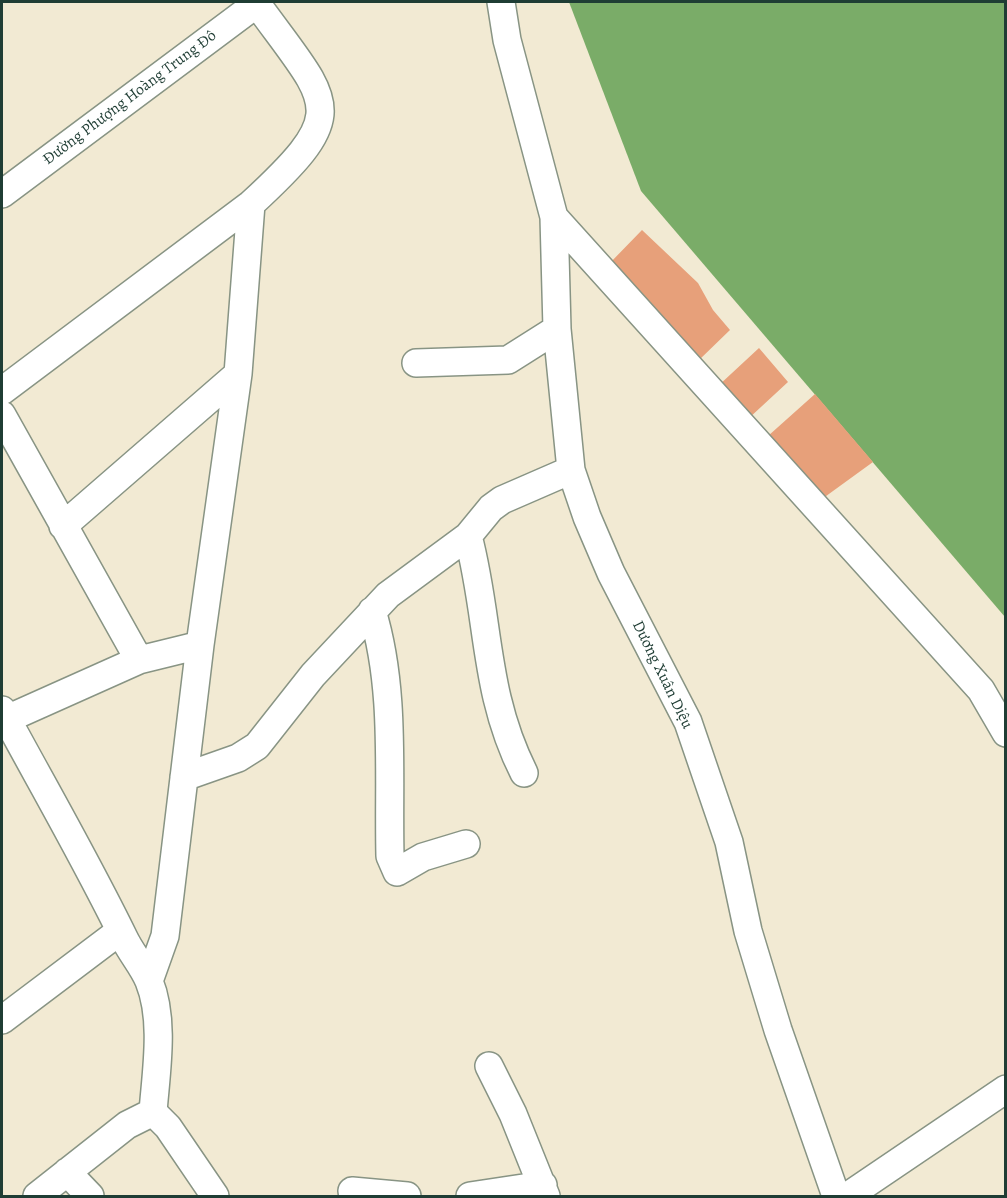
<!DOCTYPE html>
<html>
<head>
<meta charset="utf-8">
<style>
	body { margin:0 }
	#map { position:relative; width:1007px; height:1198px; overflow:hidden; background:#f2ead3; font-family:Alegreya,serif }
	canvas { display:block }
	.frame { position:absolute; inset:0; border:3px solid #1f3d34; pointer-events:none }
</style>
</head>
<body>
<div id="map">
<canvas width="1007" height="1198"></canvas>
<div class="frame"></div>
</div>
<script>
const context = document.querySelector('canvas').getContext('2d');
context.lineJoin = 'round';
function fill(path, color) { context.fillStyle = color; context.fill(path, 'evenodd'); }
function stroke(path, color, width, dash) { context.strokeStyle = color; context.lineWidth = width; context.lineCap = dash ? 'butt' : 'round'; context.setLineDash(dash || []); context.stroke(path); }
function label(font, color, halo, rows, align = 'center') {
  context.font = font + ' Alegreya,serif'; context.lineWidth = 4.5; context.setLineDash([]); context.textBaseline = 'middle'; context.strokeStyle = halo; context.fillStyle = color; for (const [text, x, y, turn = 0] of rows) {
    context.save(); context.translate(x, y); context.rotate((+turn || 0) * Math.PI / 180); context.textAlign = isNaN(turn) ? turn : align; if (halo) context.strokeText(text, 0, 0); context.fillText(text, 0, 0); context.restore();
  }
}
fill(new Path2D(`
	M569,2H1005V617L641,191Z`), '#7aac68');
fill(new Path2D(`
	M642,230L698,283L713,310L730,330L698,361L608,265Z
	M759,348L788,382L748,419L718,386Z
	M815,394L873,462L822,499L805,474L768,436Z`), '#e7a07a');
const minor = new Path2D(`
	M501,2L507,40L554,217L981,690L1006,733
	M2,194L259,2
	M554,217L557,329L571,470L587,517L611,573L688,722L729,842L748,931L778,1030L836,1196
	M416,363L508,360L557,329
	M2,391L251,204C353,110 331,106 257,4
	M2,415L139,660
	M63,526L238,374
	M468,536C490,619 483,692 524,773
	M372,611C396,689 388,775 390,856L397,872L423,857L466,844
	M2,710C43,786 86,860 124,938C131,953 143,966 149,981C165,1020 156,1072 153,1112
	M7,719L139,660L200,645
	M184,777L238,758L257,746L313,675L388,595L468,536L491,508L502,500L571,470
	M149,981L165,936L200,645L238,374L251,204
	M2,1020L120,931
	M489,1066L513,1114L546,1196
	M153,1112L168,1127L215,1196
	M67,1172L90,1196
	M352,1191L407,1196
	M37,1196L127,1125L153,1112
	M470,1196L543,1185
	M848,1196L1006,1089`);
stroke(minor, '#889484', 30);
stroke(minor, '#fff', 27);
label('16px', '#1f3d34', '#fff', [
	["Đường Phượng Hoàng Trung Đô",130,98,-37],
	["Dương Xuân Diệu",662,675,64]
]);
</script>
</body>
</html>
